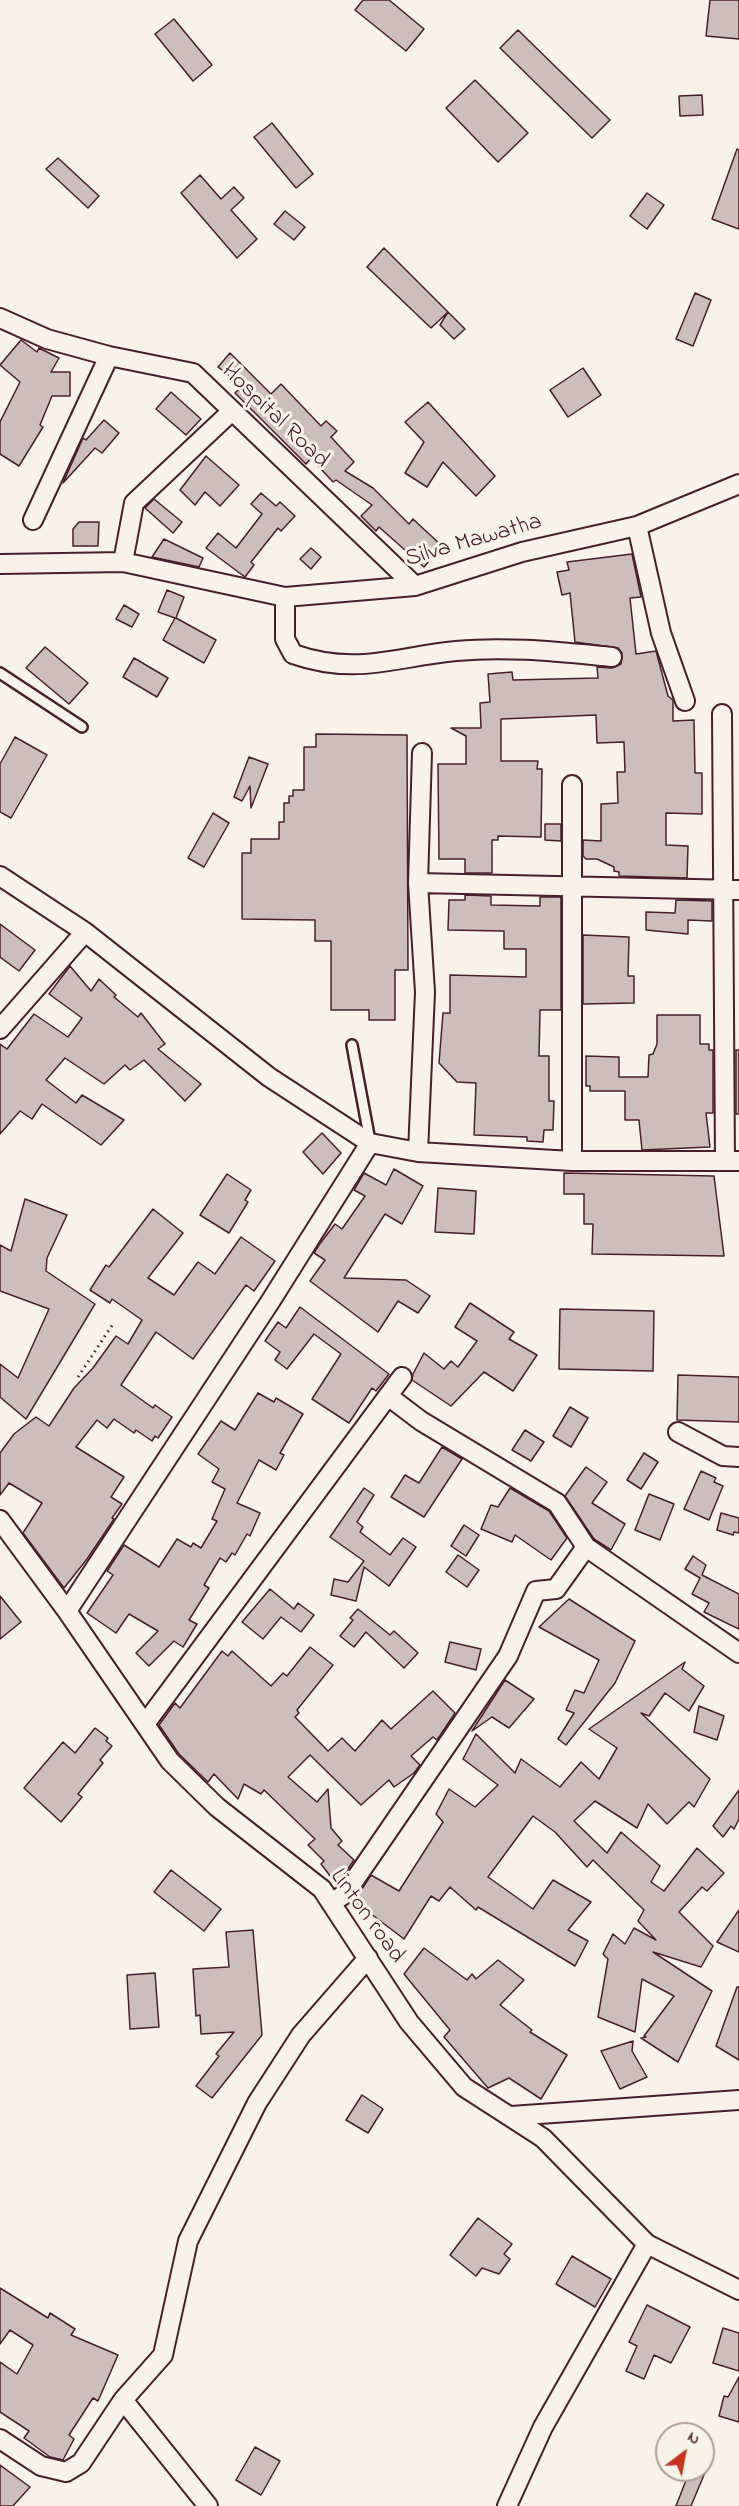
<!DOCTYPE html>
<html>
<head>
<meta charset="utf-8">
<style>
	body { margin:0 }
	#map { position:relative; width:739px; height:2506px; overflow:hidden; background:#f7f3e8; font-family:"Indie Flower",sans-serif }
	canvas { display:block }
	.north { position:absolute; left:655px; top:2422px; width:60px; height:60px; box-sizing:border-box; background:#f7f3e8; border:2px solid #b29e9c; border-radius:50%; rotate:32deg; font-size:16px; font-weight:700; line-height:24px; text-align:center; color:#4a1f2b }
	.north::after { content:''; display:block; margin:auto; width:21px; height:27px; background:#c8321e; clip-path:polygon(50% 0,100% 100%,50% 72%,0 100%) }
</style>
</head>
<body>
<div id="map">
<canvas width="739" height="2506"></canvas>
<div class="north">N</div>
</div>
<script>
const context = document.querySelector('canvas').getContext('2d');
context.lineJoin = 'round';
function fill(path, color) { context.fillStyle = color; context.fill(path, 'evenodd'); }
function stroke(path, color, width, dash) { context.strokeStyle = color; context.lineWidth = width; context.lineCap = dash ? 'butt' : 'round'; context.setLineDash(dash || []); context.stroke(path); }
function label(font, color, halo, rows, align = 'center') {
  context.font = font + ' "Indie Flower",sans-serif'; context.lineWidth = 6; context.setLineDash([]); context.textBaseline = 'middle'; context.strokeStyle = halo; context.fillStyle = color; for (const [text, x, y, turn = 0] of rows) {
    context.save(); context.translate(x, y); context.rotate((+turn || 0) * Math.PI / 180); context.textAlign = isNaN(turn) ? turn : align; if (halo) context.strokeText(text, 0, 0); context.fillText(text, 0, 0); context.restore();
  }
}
const building = new Path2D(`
	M363,0H389L424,29L406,51L355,10Z
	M710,0H739V39L706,36Z
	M174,19L212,65L193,81L155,34Z
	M518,30L610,120L592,138L500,48Z
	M475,80L528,133L498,162L446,108Z
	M702,95L703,115L680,116L679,96Z
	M272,123L313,174L296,188L254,137Z
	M737,149L739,150V229L712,219Z
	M58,158L99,196L88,208L46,169Z
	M200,175L221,199L234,187L244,198L231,210L257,239L237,258L181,193Z
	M647,193L664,205L647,229L630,216Z
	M285,211L305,227L294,240L274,224Z
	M384,248L448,312L431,328L367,267Z
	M695,293L711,300L693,346L676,339Z
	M448,312L465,329L454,339L440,325Z
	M21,340L37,352L39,348L59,358L51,372H70V396H52L40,425L43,427L19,466L0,454V422L20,382L0,365Z
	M230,353L271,394L281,384L321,426L326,421L337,431L331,437L354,462L345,471L373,488L409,524L413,519L442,546L424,567L379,527L376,531L361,516L372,505L336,480L333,482L311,458L306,464L235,393L242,386L218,367Z
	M583,368L601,395L568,417L550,390Z
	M171,392L201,419L186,435L156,409Z
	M428,402L495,476L476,496L443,462L427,487L405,473L424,442L405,422Z
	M104,420L119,433L102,453L95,448L63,483L83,438L86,440Z
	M206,456L239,485L220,506L205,492L195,505L180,490Z
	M261,493L276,506L280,502L295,516L281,531L278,528L251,562L254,565L245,577L206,548L218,533L236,548L262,514L251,504Z
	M154,499L182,522L173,533L145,508Z
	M79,522H99L98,546H73V529Z
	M164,539L203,558L199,567L152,557Z
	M311,548L321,557L311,569L300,559Z
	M632,554L641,597L630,598L636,654L656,651L668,696L673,700V721L694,720L695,773H702V814L666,813V845L688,846L687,878L619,876V872L614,871V867L597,859H586L583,856V840L601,841V804L618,803L617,772H625L624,742L597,743L596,715L501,719V761H538L537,769H542L541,837L498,836V840H492V873H465V859H439L438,764H466V736L451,728H481L480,703L490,702L488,674L512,672L513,680L598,678L597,667L612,668L621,664L622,653L618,648L575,642L570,593L562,595L557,572L569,570L567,562Z
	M167,590L184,597L176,618L216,640L204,663L163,640L175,618L158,612Z
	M124,605L139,614L132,627L116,619Z
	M45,647L88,683L69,704L26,668Z
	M134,658L168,678L157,697L123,677Z
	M316,734L407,735L408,970H395V1020H369V1010H331V941H315V920L242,919V853H251V839H279V822H284V803H289V796H293V790H304V747H316Z
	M15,737L47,755L11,818L0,812V764Z
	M249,757L268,764L251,808L250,786L242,801L234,797Z
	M213,813L229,823L204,867L188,858Z
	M545,824H561V841L545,840Z
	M465,895L491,896V905L540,906V897H561V1010H540L539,1056H549V1101H554L553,1130H544L543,1142L527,1141V1137L474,1135L476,1083L457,1082L439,1063L443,1013H450V975L526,977V949H504V931L448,930L449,900H465Z
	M676,900L712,901V921L688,920V934L646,930V912L675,913Z
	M0,924L35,950L19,971L0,957Z
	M583,935L629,937L628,976H634V1003L583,1004Z
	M70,966L91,991L99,979L116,995L114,997L138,1017L141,1013L165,1044L158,1049L201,1084L185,1101L144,1060L130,1070L125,1065L104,1084L65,1058L46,1080L76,1103L82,1095L124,1120L101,1145L42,1104L32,1119L20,1111L0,1134V1044L7,1049L34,1014L68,1037L82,1018L49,994Z
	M657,1015H700V1044H709V1050H713V1113H706L710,1147L642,1150L639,1120H625V1091H590V1086H586V1056L619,1057V1077H648L649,1055L653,1054L657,1044Z
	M736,1050H739V1114H736Z
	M322,1133L341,1153L323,1174L303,1152Z
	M394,1169L423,1186L402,1224L385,1214L344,1278L406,1280L430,1296L418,1313L398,1301L378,1332L310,1281L325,1260L314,1253L319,1245L335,1224L342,1229L365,1196L354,1190L364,1173L386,1185Z
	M564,1173L714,1176L724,1256L592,1254L593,1224H584V1194H564Z
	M227,1174L251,1190L245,1200L248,1202L229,1233L200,1215Z
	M438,1188L476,1191L474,1234L435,1232Z
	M25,1199L67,1215L47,1258L46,1271L95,1304L26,1419L0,1397V1364L18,1378L49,1309L0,1291V1245L11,1251Z
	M153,1209L183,1233L148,1278L174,1295L198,1262L215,1274L241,1237L275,1261L254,1291L246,1285L193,1359L156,1332L121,1385L153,1408L155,1405L172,1417L158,1438L155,1436L152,1441L136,1430L134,1433L114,1419L107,1428L97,1420L76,1447L124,1477L111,1497L122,1504L112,1518L114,1519L87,1559L64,1588L23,1533L42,1503L9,1483L0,1495V1453L14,1434L36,1417L49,1426L74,1388L93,1368L116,1336L128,1344L142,1320L112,1299L110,1303L90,1290L106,1265L109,1267Z
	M470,1303L514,1332L509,1339L537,1355L513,1391L484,1372L451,1406L412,1380L413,1374L424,1353L444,1369L451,1361L458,1367L477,1341L455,1327Z
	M300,1307L389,1374L376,1391L372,1388L349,1423L312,1399L341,1354L314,1334L287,1369L275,1360L280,1352L265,1341L278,1322L286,1328Z
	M560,1309L654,1311L653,1371L559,1369Z
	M678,1375L739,1377V1422L677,1420Z
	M258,1393L274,1402L276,1398L303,1414L280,1453L284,1455L276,1470L259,1460L237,1503L260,1513L250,1536L247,1534L235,1555L232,1553L226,1562L220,1558L204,1585L209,1588L189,1620L197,1624L183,1647L174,1641L149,1666L136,1653L158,1631L129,1614L116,1633L87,1613L113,1575L107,1571L124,1545L159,1567L177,1539L191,1547L193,1543L201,1548L217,1521L212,1519L225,1489L212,1482L219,1469L198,1454L221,1421L235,1430Z
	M570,1407L588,1418L571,1447L553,1436Z
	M525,1430L544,1442L531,1461L512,1450Z
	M442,1447L462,1459L424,1517L391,1497L405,1475L419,1483Z
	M644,1453L658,1462L641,1489L627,1480Z
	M586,1467L607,1482L592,1503L625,1524L611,1550L594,1539L565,1496Z
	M701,1471L716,1478L714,1482L723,1486L709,1520L684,1509Z
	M364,1488L374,1495L357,1522L363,1527L360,1532L390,1555L403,1538L416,1547L389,1586L364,1567L356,1601L331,1595L334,1579L348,1582L364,1561L330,1537Z
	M510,1488L549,1511L567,1538L551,1560L515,1535L512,1542L481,1529L491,1505L498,1507Z
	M649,1494L674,1504L660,1540L635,1530Z
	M721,1513L739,1518V1533L734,1532L733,1535L717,1530Z
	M464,1525L479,1535L466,1556L451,1546Z
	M458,1555L479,1570L467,1587L446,1572Z
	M693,1556L706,1565L702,1575L739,1594V1629L704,1612L709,1603L692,1594L700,1578L685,1569Z
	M270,1589L294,1609L298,1603L314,1615L301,1632L281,1617L263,1639L242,1622Z
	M0,1596L21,1622L0,1639Z
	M569,1599L635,1641L615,1683L566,1745L558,1739L574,1713L566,1710L575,1690L584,1693L599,1660L539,1627Z
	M358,1609L390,1635L394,1631L418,1653L404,1668L366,1632L354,1647L340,1636L353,1620L350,1618Z
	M450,1642L481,1649L476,1670L445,1662Z
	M310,1647L333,1665L297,1710L299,1713L295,1717L328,1751L342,1738L355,1751L382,1720L391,1729L433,1691L455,1713L437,1740L433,1737L411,1756L420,1765L414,1773L394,1787L389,1780L361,1805L310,1755L288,1777L317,1802L328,1789L331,1828L342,1841L338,1845L354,1860L337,1885L321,1864L324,1861L308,1845L315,1839L264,1790L261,1794L244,1784L238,1799L214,1774L208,1782L179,1754L159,1725L175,1703L180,1708L222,1651L228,1656L232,1651L271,1686L283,1673L287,1676Z
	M685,1662L682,1669L704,1686L689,1711L665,1693L649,1716L641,1713L710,1779L694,1807L689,1802L667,1824L648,1804L637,1828L595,1801L574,1821L607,1853L621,1832L660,1866L651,1882L664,1891L697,1848L724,1873L707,1891L702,1887L679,1912L713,1946L701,1967L653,1952L712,1991L678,2062L641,2038L646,2037L644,2036L674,1996L642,1979L635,2032L598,2017L608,1959L603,1954L613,1934L625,1944L634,1928L656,1940L638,1921L644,1910L593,1860L587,1867L555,1832L533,1816L488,1877L533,1909L553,1880L591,1902L568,1930L588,1941L575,1966L478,1907L476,1910L450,1887L439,1901L431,1896L404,1939L354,1901L371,1875L399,1891L443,1822L436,1814L449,1789L475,1807L498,1785L463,1759L476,1734L515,1773L521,1759L560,1787L581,1762L599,1779L617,1748L589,1729Z
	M505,1680L534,1699L509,1728L492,1717L472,1731Z
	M699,1706L724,1716L717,1740L694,1732Z
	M95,1728L108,1738L106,1741L112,1746L100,1760L103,1763L78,1794L82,1797L61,1822L24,1788L63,1742L75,1753Z
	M739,1790V1819L734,1829L731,1826L723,1837L713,1826Z
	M171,1870L221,1909L204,1931L154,1892Z
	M739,1910V1952L717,1942Z
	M253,1930L262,2035L212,2098L196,2086L219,2056L216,2054L234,2032L201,2034L200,2015L196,2016L193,1969L229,1967L226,1932Z
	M424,1948L467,1980L472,1974L476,1979L498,1960L524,1980L500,2005L532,2030L530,2032L567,2055L541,2099L509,2078L488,2088L444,2037L450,2030L404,1974Z
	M155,1973L159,2027L130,2029L127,1975Z
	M737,1987H739V2060L716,2046Z
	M633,2041L632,2051L647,2077L620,2089L601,2051Z
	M362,2095L383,2109L368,2133L346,2120Z
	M478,2218L512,2244L504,2254L510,2259L499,2274L482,2268L476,2276L450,2255Z
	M572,2256L611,2279L595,2307L556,2284Z
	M0,2288L48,2318L50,2313L75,2329L71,2335L118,2355L98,2401L93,2398L69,2435L74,2439L63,2460L50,2457L24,2438L29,2431L0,2412V2362L17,2374L33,2345L10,2330L0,2344Z
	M647,2305L690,2327L671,2363L654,2355L644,2379L626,2371L637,2346L629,2342Z
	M723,2328L739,2333V2371L713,2363Z
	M739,2377V2422L719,2416L724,2396L728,2397Z
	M255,2447L280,2461L261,2495L236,2480Z
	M0,2465L30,2487L13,2506H0Z
	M690,2470H706L691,2506H676Z`);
fill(building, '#ccbfb9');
stroke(building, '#4a1f2b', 1.5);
const lane = new Path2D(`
	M0,673L82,727
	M352,1045L370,1141`);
const street = new Path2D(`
	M0,318L47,339L109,356L193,373L415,586
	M33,520L109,356
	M637,526L661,633L685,701
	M123,562L134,503L232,411
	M0,564L123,562L285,597L415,586L522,552L637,526L739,484
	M285,597V639L293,654C356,676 394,657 456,651C508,646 559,652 612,657
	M722,714L725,1161
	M0,876L85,932L269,1077L370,1143L418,1152L572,1161H739
	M418,883L739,890
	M0,1029L85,932
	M418,1152L425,992L418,883L422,753
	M572,1161V785
	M388,1396L421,1421L557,1503L586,1547L739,1653
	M678,1432L723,1456L739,1457
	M0,1520L67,1611L170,1761L217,1807L322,1889L409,2022L464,2087L543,2138L647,2244L739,2290
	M67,1611L270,1302L370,1143
	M145,1724L402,1377
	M331,1903L345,1894L508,1656L536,1591L556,1589L586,1547
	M511,2116L739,2100
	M123,2400L208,2506
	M0,2439L41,2466L66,2472L81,2463L123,2400L163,2355L188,2241L257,2103L301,2035L368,1958
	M507,2506L543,2427L647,2244`);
stroke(lane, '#4a1f2b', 14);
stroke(street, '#4a1f2b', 22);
stroke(new Path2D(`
	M78,1377L113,1324`), '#4a1f2b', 3, [1.5, 4.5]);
stroke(lane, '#f7f3e8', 9);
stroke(street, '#f7f3e8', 18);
label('24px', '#4a1f2b', '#f7f3e8', [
	["Hospital Road",274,417,44],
	["Silva Mawatha",474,542,-16],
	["Linton road",366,1917,54]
]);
</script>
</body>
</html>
